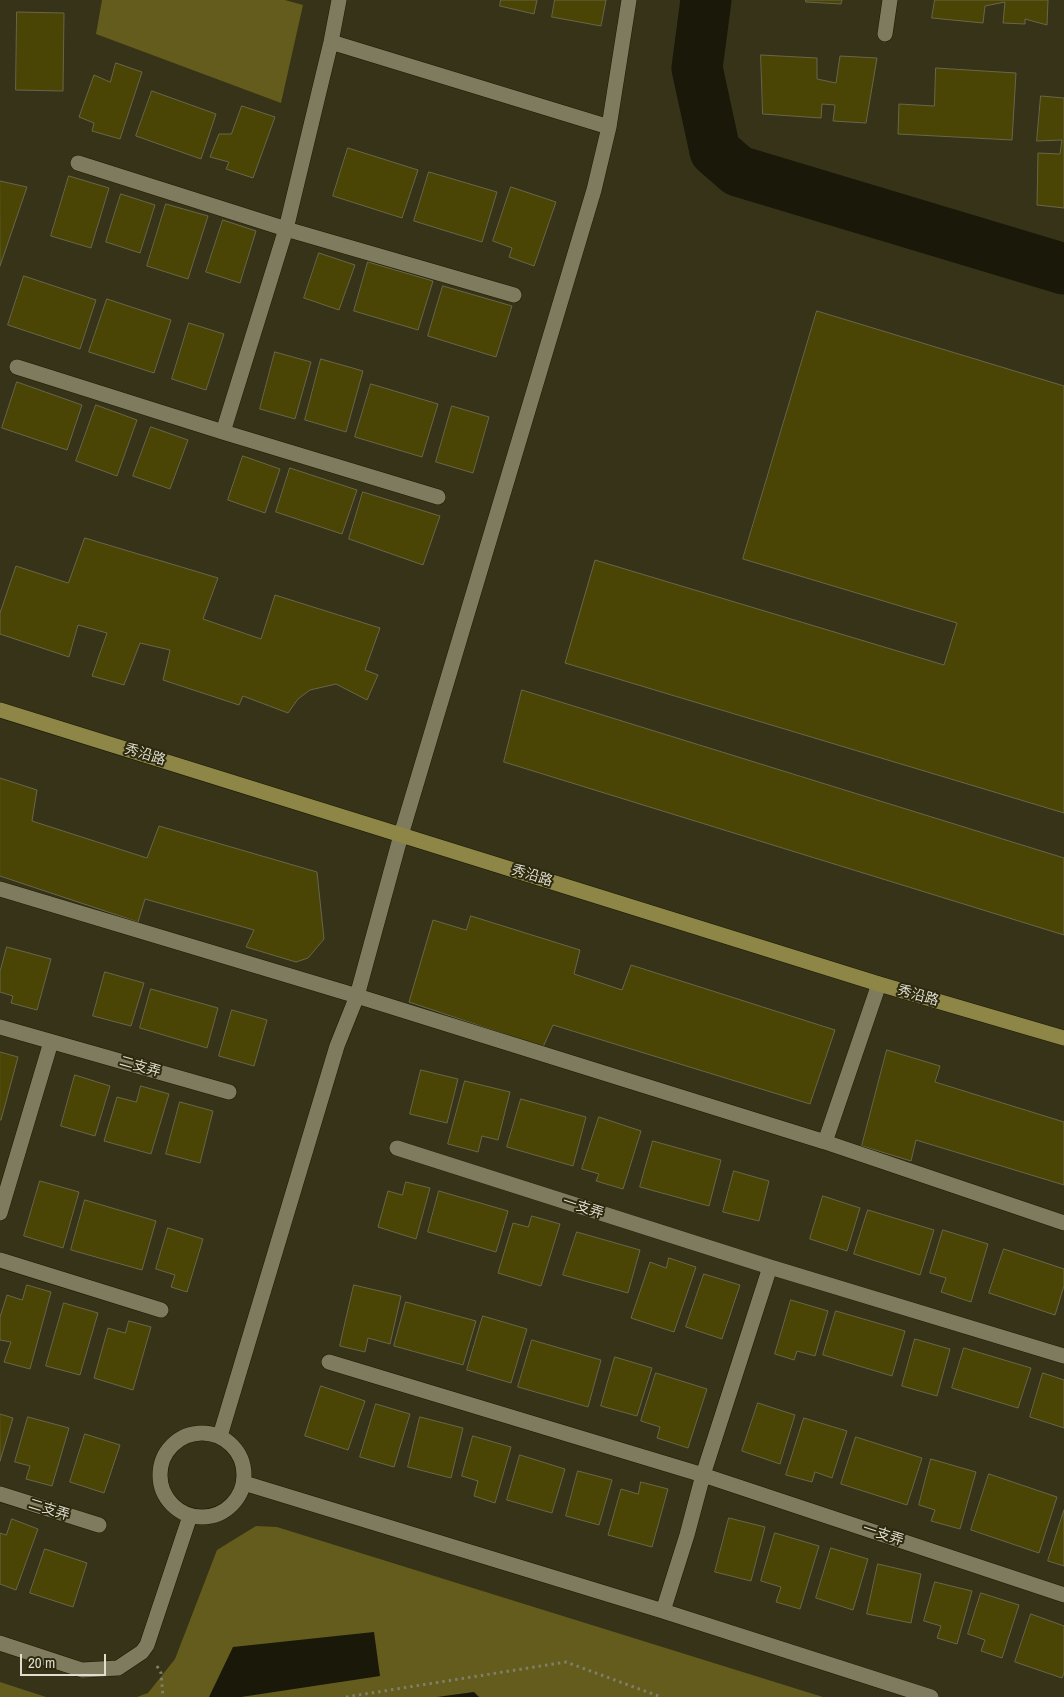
<!DOCTYPE html>
<html>
<head>
<meta charset="utf-8">
<style>
	body { margin:0 }
	#map { position:relative; width:1064px; height:1697px; overflow:hidden; background:#363319; font-family:"Archivo Narrow",sans-serif }
	canvas { display:block }
	.scale { position:absolute; left:20px; top:1654px; width:86px; height:22px; box-sizing:border-box; border:2px solid #dfdece; border-top:0; padding-left:6px; font-size:15px; line-height:18px; white-space:nowrap; color:#dfdece; -webkit-text-stroke:4px #2c290f; paint-order:stroke }
</style>
</head>
<body>
<div id="map">
<canvas width="1064" height="1697"></canvas>
<div class="scale">20 m</div>
</div>
<script>
const context = document.querySelector('canvas').getContext('2d');
context.lineJoin = 'round';
function fill(path, color) { context.fillStyle = color; context.fill(path, 'evenodd'); }
function stroke(path, color, width, dash) { context.strokeStyle = color; context.lineWidth = width; context.lineCap = dash ? 'butt' : 'round'; context.setLineDash(dash || []); context.stroke(path); }
function label(font, color, halo, rows, align = 'center') {
  context.font = font + ' "Archivo Narrow","Noto Sans SC",sans-serif'; context.lineWidth = 4; context.setLineDash([]); context.textBaseline = 'middle'; context.strokeStyle = halo; context.fillStyle = color; for (const [text, x, y, turn = 0] of rows) {
    context.save(); context.translate(x, y); context.rotate((+turn || 0) * Math.PI / 180); context.textAlign = isNaN(turn) ? turn : align; if (halo) context.strokeText(text, 0, 0); context.fillText(text, 0, 0); context.restore();
  }
}
fill(new Path2D(`
	M102,0H285L303,5L281,103L96,34Z
	M256,1526L277,1527L823,1697H137L148,1693L175,1659L217,1550Z
	M0,1682L46,1697H0Z`), '#635c1c');
fill(new Path2D(`
	M374,1632L380,1676L241,1697H209L233,1647Z
	M474,1692L479,1697H437Z`), '#191809');
stroke(new Path2D(`
	M706,0L697,68L715,151L738,171L1064,269`), '#191809', 51);
const building = new Path2D(`
	M501,0H537L534,14L500,6Z
	M555,0H606L601,26L552,17Z
	M806,0H842L841,4L806,2Z
	M935,0H1048L1047,25L1025,19V24L1003,23L1005,2L985,6L983,23L932,18Z
	M17,12L64,13L63,91L16,90Z
	M761,55L817,58V79L836,83L840,56L877,58L866,123L833,121L835,105L822,104L821,118L763,114Z
	M116,63L142,72L120,139L92,131L94,123L79,117L94,75L110,82Z
	M936,68L1016,73L1012,140L898,134L899,104L934,106Z
	M152,91L216,114L201,159L136,136Z
	M1041,96L1064,98V208L1037,205L1038,153L1060,154L1062,140L1037,141Z
	M242,106L275,117L253,178L226,169L229,162L210,157L219,134H231Z
	M348,148L418,170L402,218L333,196Z
	M429,172L497,192L482,242L414,221Z
	M69,176L109,188L91,248L51,236Z
	M0,181L27,187L0,266Z
	M511,187L556,202L534,266L509,257L512,248L493,241Z
	M121,194L155,205L140,253L106,242Z
	M166,204L208,216L188,279L147,266Z
	M223,220L256,231L240,283L206,272Z
	M319,253L355,265L339,310L304,298Z
	M368,262L433,281L418,330L354,311Z
	M24,276L96,300L80,349L8,325Z
	M443,286L512,306L496,357L428,336Z
	M107,299L171,320L154,373L89,352Z
	M817,311L1064,386V813L565,663L595,560L944,665L957,623L743,559Z
	M189,323L224,334L206,390L172,379Z
	M275,352L311,362L295,419L260,409Z
	M321,359L363,371L346,432L305,420Z
	M17,382L82,405L67,450L2,428Z
	M371,384L438,404L422,457L355,437Z
	M96,405L137,420L117,476L76,461Z
	M452,406L489,417L473,473L436,462Z
	M151,427L188,440L170,489L133,476Z
	M243,456L280,469L265,513L228,500Z
	M290,468L357,490L342,534L276,512Z
	M363,492L440,516L423,565L349,539Z
	M85,538L218,578L203,619L261,639L275,595L380,628L365,670L378,675L367,700L336,684L310,690L298,699L288,713L243,696L239,705L163,680L170,650L140,643L124,685L92,676L107,633L78,625L69,657L0,634V613L16,566L68,583Z
	M522,690L1064,858V935L504,762Z
	M0,778L37,790L32,821L147,858L159,826L317,872L324,939L308,958L296,962L246,947L254,930L145,899L138,922L0,876Z
	M471,916L580,950L574,974L622,990L631,965L835,1030L810,1104L553,1025L543,1047L409,1002L433,920L466,930Z
	M7,947L51,959L37,1010L11,1003L13,996L0,992V972Z
	M105,972L144,983L131,1026L93,1016Z
	M151,989L218,1008L207,1048L140,1028Z
	M232,1010L267,1020L254,1066L219,1056Z
	M887,1050L940,1066L935,1082L1064,1122V1185L916,1140L911,1161L862,1146Z
	M0,1052L18,1057L1,1120H0Z
	M421,1070L458,1079L447,1123L410,1114Z
	M75,1075L110,1086L95,1136L61,1126Z
	M465,1081L510,1092L498,1140L482,1136L478,1152L448,1144Z
	M141,1086L169,1094L151,1154L104,1141L117,1097L136,1102Z
	M521,1099L586,1117L573,1166L507,1147Z
	M180,1102L213,1111L200,1163L166,1154Z
	M599,1117L641,1131L623,1189L596,1181L599,1174L582,1169Z
	M653,1141L721,1160L709,1206L640,1187Z
	M734,1171L769,1181L759,1221L723,1212Z
	M40,1181L79,1192L63,1248L24,1236Z
	M406,1182L430,1188L416,1239L378,1227L388,1191L402,1195Z
	M439,1191L508,1211L496,1252L428,1232Z
	M823,1196L860,1208L847,1251L810,1239Z
	M85,1200L156,1221L142,1270L71,1250Z
	M868,1210L934,1230L920,1275L854,1254Z
	M532,1216L560,1224L541,1286L498,1273L513,1223L528,1227Z
	M168,1228L203,1239L187,1292L171,1287L175,1275L156,1269Z
	M943,1230L988,1244L971,1302L941,1292L946,1278L930,1273Z
	M577,1232L640,1250L628,1293L563,1275Z
	M1004,1249L1064,1269V1286L1055,1315L989,1293Z
	M669,1258L696,1267L674,1332L631,1318L650,1262L666,1268Z
	M704,1274L740,1285L722,1339L686,1327Z
	M27,1285L51,1292L30,1369L4,1362L11,1342L0,1340V1317L7,1295L22,1300Z
	M354,1285L401,1296L390,1344L368,1338L365,1352L340,1346Z
	M791,1300L828,1311L815,1356L797,1351L794,1360L775,1354Z
	M406,1302L476,1321L463,1365L394,1346Z
	M64,1303L98,1313L80,1375L46,1366Z
	M836,1311L905,1331L892,1376L823,1355Z
	M483,1316L527,1329L511,1383L467,1370Z
	M129,1321L151,1327L133,1390L94,1378L108,1328L125,1333Z
	M915,1339L950,1349L937,1396L902,1386Z
	M532,1340L601,1360L588,1407L518,1387Z
	M964,1348L1031,1368L1018,1408L952,1388Z
	M615,1357L652,1368L637,1416L601,1406Z
	M656,1373L707,1389L688,1448L657,1438L660,1427L641,1421Z
	M1043,1373L1064,1380V1428L1030,1417Z
	M321,1386L365,1401L348,1450L305,1436Z
	M758,1403L795,1415L780,1464L742,1451Z
	M376,1404L410,1414L394,1467L360,1457Z
	M0,1414L13,1418L0,1461Z
	M28,1417L69,1428L52,1486L26,1479L30,1466L15,1462Z
	M420,1417L463,1428L451,1478L408,1467Z
	M804,1418L847,1431L832,1478L815,1472L812,1482L786,1475Z
	M85,1434L120,1445L104,1493L70,1482Z
	M473,1436L511,1447L495,1503L474,1496L478,1481L462,1476Z
	M856,1437L922,1458L907,1505L841,1484Z
	M520,1455L565,1469L552,1513L507,1500Z
	M931,1459L976,1472L960,1529L931,1521L935,1510L919,1505Z
	M578,1471L612,1480L599,1525L566,1516Z
	M989,1474L1057,1497L1039,1553L971,1530Z
	M641,1482L668,1489L652,1547L608,1535L621,1489L638,1494Z
	M1064,1510V1566L1048,1561Z
	M729,1518L765,1527L751,1581L715,1572Z
	M12,1519L38,1529L16,1590L0,1584V1533L6,1535Z
	M775,1533L819,1546L800,1609L776,1602L781,1587L761,1581Z
	M831,1548L868,1559L853,1610L816,1598Z
	M45,1549L87,1563L73,1607L30,1593Z
	M878,1564L921,1574L911,1623L867,1614Z
	M935,1582L972,1591L957,1644L937,1638L941,1626L924,1621Z
	M981,1593L1019,1605L1002,1658L981,1651L985,1640L968,1634Z
	M1031,1614L1064,1626V1673L1062,1678L1015,1662Z`);
fill(building, '#4b4505');
stroke(building, '#69664a', 1);
const minor = new Path2D(`
	M885,34L890,0
	M331,42L609,127
	M78,163L286,229L514,295
	M17,367L223,432L438,497
	M223,432L286,229L331,42L339,0
	M0,889L357,996L825,1142L1064,1223
	M0,1027L229,1092
	M825,1142L879,984
	M397,1148L770,1267L1064,1356
	M0,1213L51,1042
	M0,1260L161,1310
	M329,1362L703,1475L1064,1595
	M160 1475a42 42 0 1 1 84 0a42 42 0 1 1-84 0Z
	M220,1436L337,1046L357,996L401,835L594,190L609,127L629,0
	M244,1483L663,1611L931,1697
	M0,1494L99,1525
	M663,1611L687,1535L703,1475L770,1267
	M0,1643L82,1670L118,1668L142,1652L147,1645L190,1516`);
const major = new Path2D(`
	M0,710L879,984L1064,1038`);
stroke(minor, '#1d1a02', 16);
stroke(major, '#1d1a02', 16);
stroke(new Path2D(`
	M157,1666L161,1673L163,1697
	M346,1697L566,1662L661,1697`), '#807e68', 3, [2.5, 4]);
stroke(minor, '#7e7b5f', 15);
stroke(major, '#8d8647', 15);
label('14px', '#dfdece', '#2c290f', [
	["秀沿路",145,755,17],
	["秀沿路",532,876,17],
	["秀沿路",918,996,16],
	["二支弄",140,1067,16],
	["一支弄",583,1208,18],
	["二支弄",49,1510,17],
	["一支弄",883,1535,18]
]);
</script>
</body>
</html>
